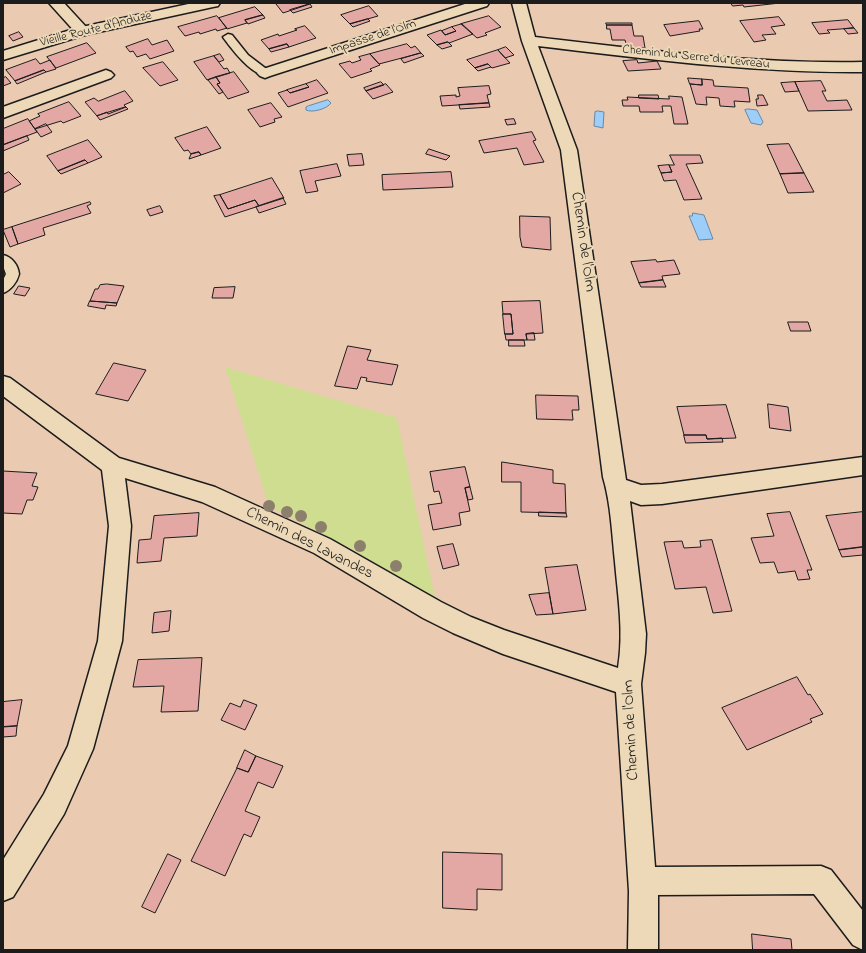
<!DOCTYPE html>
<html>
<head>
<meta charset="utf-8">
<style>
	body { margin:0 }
	#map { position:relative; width:866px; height:953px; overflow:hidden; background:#eacab1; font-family:"Indie Flower",sans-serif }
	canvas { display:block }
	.frame { position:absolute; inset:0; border:4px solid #1c1c1c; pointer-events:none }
</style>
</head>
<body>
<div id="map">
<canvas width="866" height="953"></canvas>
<div class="frame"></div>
</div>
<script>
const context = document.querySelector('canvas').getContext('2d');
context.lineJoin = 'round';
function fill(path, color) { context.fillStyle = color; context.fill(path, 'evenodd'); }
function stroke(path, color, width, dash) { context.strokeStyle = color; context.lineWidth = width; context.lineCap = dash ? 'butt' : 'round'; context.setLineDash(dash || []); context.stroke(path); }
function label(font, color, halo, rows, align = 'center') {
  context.font = font + ' "Indie Flower",sans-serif'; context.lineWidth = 4; context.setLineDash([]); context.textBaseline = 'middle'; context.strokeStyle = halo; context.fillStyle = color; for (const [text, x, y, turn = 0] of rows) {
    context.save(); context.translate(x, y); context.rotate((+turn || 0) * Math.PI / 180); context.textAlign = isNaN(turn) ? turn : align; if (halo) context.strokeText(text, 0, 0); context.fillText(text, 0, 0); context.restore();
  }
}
fill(new Path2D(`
	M225,367L397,418L435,598L398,579L357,552L269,506Z`), '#cedd90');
const water = new Path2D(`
	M328,100L331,103C327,109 312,113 306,110V107L308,106Z
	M748,109L757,110L763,122L761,125L751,123L745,110Z
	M598,111L604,112L603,128L594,126L595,112Z
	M693,213L704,215L713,239L699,240L689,216H692Z`);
fill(water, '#9dcefa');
stroke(water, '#6987a1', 1);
const building = new Path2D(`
	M280,3H309L310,4L283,13L276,4Z
	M731,3H780L744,7L743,5L733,6Z
	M310,4L312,7L293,13L290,10Z
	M369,6L378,16L350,24L341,15Z
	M255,7L263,15L245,20L247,23L227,29L219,18Z
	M263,15L265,18L248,24L245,20Z
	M217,16L227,28L217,31L216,29L200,34L199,32L185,36L178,27Z
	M489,16L501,27L485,33L487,35L477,38L461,24Z
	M779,17L785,25L771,27L776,34L762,35L766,40L754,42L740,21Z
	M368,19L370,21L353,27L350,24Z
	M848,20L854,28L827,30L830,33L819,34L812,23Z
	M699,21L703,29H699L700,31L670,36L664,25Z
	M606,23H632V25H607Z
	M462,24L473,34L449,43L448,42L437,45L427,35L441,30L445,35L456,31L452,27Z
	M607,25H632L634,36H643L645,48L627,47L625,40H612L610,29H607Z
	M305,26L316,38L289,47L287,44L269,49L261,40L278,34L279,36L297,30L295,29Z
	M452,27L456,31L445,35L442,31Z
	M854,28L858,33L848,34L844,29Z
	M19,32L23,37L13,41L9,36Z
	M148,39L152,45L167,40L174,51L150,59L146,54L137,57L133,51L130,52L126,47Z
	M448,42L452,46L442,49L437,45Z
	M87,43L96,53L56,68L47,57Z
	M287,44L289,47L271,52L269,49Z
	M407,44L411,48L415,46L421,53L379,64L370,54Z
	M506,47L514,55L505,58L498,50Z
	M498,50L510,63L492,68L488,64L475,68L467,60Z
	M421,53L424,56L404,63L401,59Z
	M220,54L224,60L219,62L214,56Z
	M370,54L380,65L370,69L372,71L351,78L339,64L350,61L352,63L361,60L359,57Z
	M214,56L224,69L227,68L230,73L207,80L194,62Z
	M36,59L40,64L50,60L56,69L46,72L44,70L15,81L6,70Z
	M637,60L638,63L657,61L661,69L628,71L623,61Z
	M163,62L178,80L160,86L143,68Z
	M488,64L491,67L478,71L475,68Z
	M44,70L46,72L17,84L15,81Z
	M234,72L249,92L228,99L217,84L220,83L216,77Z
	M6,77L11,83L3,86V78Z
	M216,77L220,83L217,84L223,92L219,94L208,80Z
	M688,78L702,79V85L690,84Z
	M702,79L713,80L714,86L748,88L750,102L734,101L735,107L720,106L719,98L706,97L707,105L696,104L690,84L702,85Z
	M317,80L328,93L288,107L278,93L287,90L290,93L309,87L306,84Z
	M821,81L826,91H822L827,101L847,100L852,110L808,111L795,82Z
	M381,82L384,85L366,91L364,88Z
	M795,82L799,91L785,92L781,83Z
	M306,84L309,87L290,93L287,90Z
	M386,84L393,92L373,99L366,91Z
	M489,86L491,94L487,95L489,103L442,106L440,96L456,95V97L460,96L458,88Z
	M125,91L133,101L124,105L126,107L108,114L107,112L97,116L85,102L94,98L98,101Z
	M639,95H658L659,99L639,98Z
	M758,95H763L768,105L757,106L756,99H758Z
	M669,96L682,97L688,124H674L671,106H662L663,112H640L639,106H623L622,100H628L627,97L669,99Z
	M69,102L81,116L63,123L61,121L35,129L29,121L40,116L38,114Z
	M271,103L282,117L274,119L275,122L260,127L248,110Z
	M489,103L490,107L460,109L459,105Z
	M126,107L128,109L100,120L97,116Z
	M28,119L37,132L3,145V129Z
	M514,119L516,124L507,125L505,120Z
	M46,124L52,132L41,137L35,129Z
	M207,127L221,148L201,155L199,152L191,154L188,150L184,151L175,138Z
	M532,132L536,140L533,141L544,162L524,165L517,148L484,153L479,141Z
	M27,136L29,140L3,151V145Z
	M88,140L102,157L88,163L85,160L58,171L47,156Z
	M789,144L804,173L780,174L767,145Z
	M429,149L450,156L446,160L426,154Z
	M199,152L201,155L189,159L191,154Z
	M362,154L364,165L349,166L347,155Z
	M670,155H700L703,163L686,164L702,199L684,200L676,180L664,181L661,173L672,172L669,165H674Z
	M85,160L88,163L61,174L58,171Z
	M337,164L341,176L315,181L318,191L306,193L300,171Z
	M669,165L672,172L661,173L658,166Z
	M9,172L21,184L3,193V175Z
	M451,172L453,187L383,190L382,175Z
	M804,173L814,192L788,193L780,174Z
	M272,178L284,198L259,206L255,200L228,209L220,195Z
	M220,195L228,209L255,200L259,206L225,217L214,196Z
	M283,198L286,204L259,213L256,207Z
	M90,202L91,204L87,206L91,213L43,228L45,235L18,244L12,227Z
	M160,206L163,212L150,216L147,210Z
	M520,216L550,217L551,250L522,247L520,237Z
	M12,227L18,244L10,247L3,230Z
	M656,260L657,262L674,260L680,274L662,276L663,280L639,283L631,262Z
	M663,280L666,287H641L639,283Z
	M107,284L124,286L117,303L90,301L95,289H98L100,285Z
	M19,286L30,288L25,296L14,294Z
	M235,287L233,298H212L214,288Z
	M90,301L117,303L116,306L106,305L105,309L88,306Z
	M540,301L543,333L526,334L527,340H506L505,334H513L511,314H503L502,302Z
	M503,314H511L513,334H505Z
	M788,322H808L811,331H791Z
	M534,333L535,340H527L526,334Z
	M509,340H524L525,346H509Z
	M348,346L371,350L367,360L398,365L392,385L366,381L367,378L361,377L357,389L335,386Z
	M114,363L146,370L128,401L96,394Z
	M536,395L578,396L579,410H572L573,420L537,419Z
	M768,404L788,407L791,431L770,428Z
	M726,405L736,438L707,439L706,435H684L677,407Z
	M684,435H706L707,439L722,438L723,442L686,443Z
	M502,462L553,470V483L565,484L566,513L521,512V482H502Z
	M465,467L470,487L465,488L470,511L459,513L461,525L433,530L428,505L442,503L439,491L434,492L430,472Z
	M3,471L37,473L32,486L38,487L33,500H27L22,514L3,513Z
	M470,487L473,499L468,500L465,488Z
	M539,512L566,513L567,517L539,516Z
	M790,512L812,570H807L810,579L798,580L795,571L778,573L774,562L760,563L751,538L774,536L767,514Z
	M863,512V547L839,550L826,516Z
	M199,513L197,536L164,538L161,561L137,563L139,540L151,539L154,516Z
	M712,540L732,611L713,613L706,587L675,589L664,542L682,541L684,548L701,547L700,541Z
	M453,544L459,565L443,569L437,547Z
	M863,547V555L842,557L839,550Z
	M577,565L586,610L553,614L545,568Z
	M549,593L553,614L536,615L529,595Z
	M171,611L169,631L152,633L154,613Z
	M202,658L198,711L161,712L164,686L133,687L138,660Z
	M797,677L808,695L810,694L823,714L810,719L812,722L747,750L722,708Z
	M22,700L17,726L3,727V702Z
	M244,700L257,705L245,730L221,720L230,703L240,707Z
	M17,726L16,736L3,737V727Z
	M245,750L256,756L248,772L237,768Z
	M256,756L283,766L273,788L258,782L245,811L260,817L251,837L244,834L225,876L191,861L237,768L248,772Z
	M443,852L502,854V890L477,889V910L443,908Z
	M168,854L181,860L155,913L142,907Z
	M752,934L791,939L792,950H753Z`);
fill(building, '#e3a8a3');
stroke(building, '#1c1c1c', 1);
const lane = new Path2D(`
	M228,34L232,35L248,55L269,71L270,73L269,75C254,79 231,48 223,37Z
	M3,255C12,257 18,265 19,274C17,282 11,290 3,293V280L6,274L3,266Z`);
const street = new Path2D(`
	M49,3H64L87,28L89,31L87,34L82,35L77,34Z
	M468,3H489L487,6L270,76L265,78L260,76L257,73L260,70Z
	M512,3H526L535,37C645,50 753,64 863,62V72C754,73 647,59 538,46L577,150L626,480L641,485L662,484L863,457V475L662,504L641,505L630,501L646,634L645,653L641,684L655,867L821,866L831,870L863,911V950L853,945L814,894L658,895V950H628L629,891L616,692L503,654L453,633L423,618L314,553L202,502L125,478L131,526L122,641L93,749L89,758L64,814L13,897L3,901V860L44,794L68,746L98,641L109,526L102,470L3,396V376L10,378L119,458L215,487L330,539L441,602L471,617L504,630L618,668C624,632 618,597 615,562C612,534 611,504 603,477L561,150L522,41Z
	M106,70L111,72L114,75L111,78L3,118V107Z`);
const secondary = new Path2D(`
	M193,3H220L218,6L213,7L85,35L3,60V51L77,28Z`);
stroke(lane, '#1c1c1c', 3);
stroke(street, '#1c1c1c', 3);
stroke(secondary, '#1c1c1c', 3);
fill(lane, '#edd9b7');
fill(street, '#edd9b7');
fill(secondary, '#edd9b7');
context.fillStyle = '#8c806c';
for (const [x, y] of [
	[269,506],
	[287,512],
	[301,516],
	[321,527],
	[360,546],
	[396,566]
]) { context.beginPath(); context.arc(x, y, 6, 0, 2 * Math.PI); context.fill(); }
label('13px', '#1c1c1c', '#edd9b7', [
	["Vieille Route d'Anduze",96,30,-14],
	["Impasse de l'Olm",373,38,-18],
	["Chemin du Serre du Levreau",696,58,6]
]);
label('16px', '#1c1c1c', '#edd9b7', [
	["Chemin de l'Olm",582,242,82],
	["Chemin des Lavandes",309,544,27],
	["Chemin de l'Olm",632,730,-93]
]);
</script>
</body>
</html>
